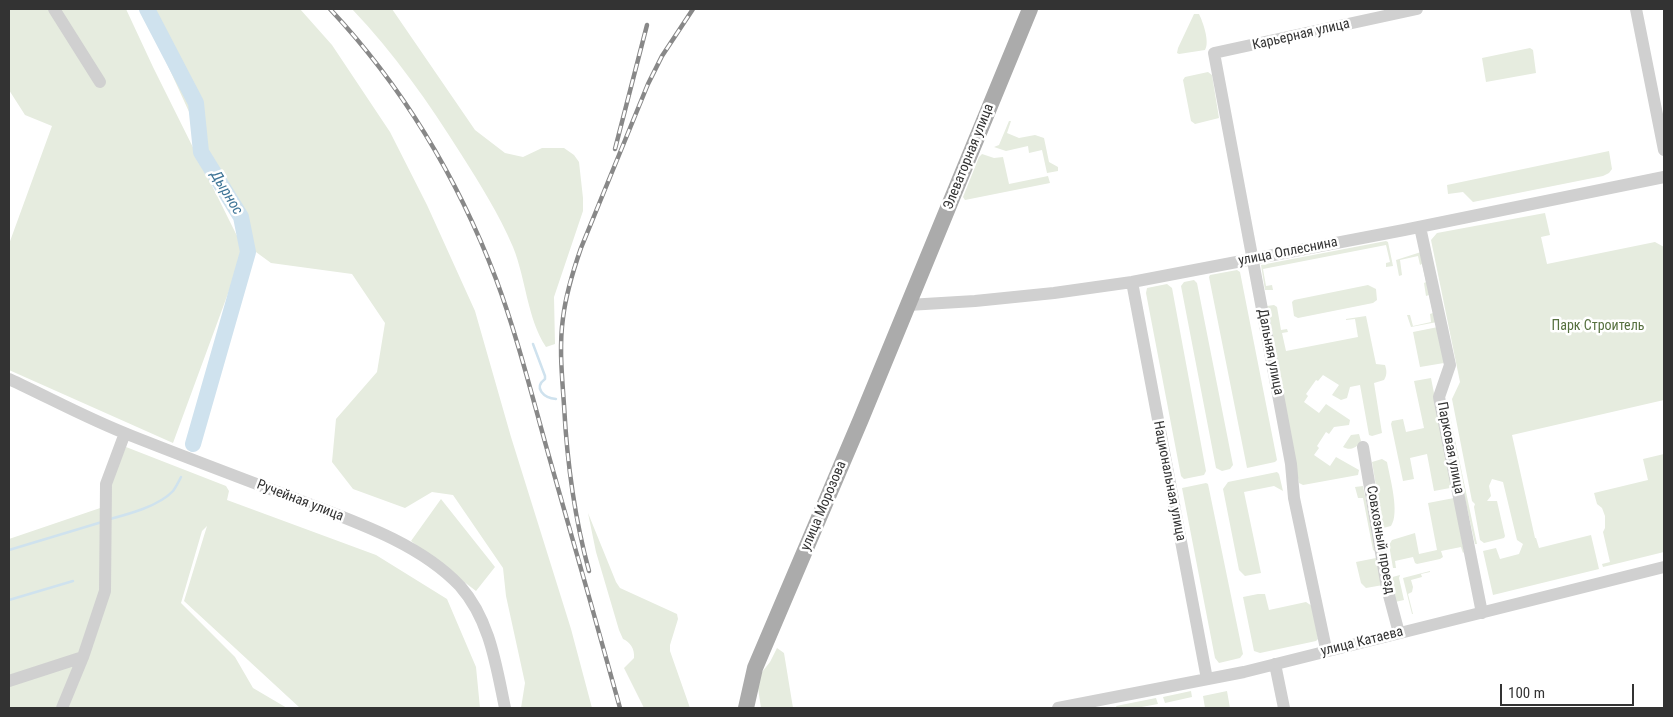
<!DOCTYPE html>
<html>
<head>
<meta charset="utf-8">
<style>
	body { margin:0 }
	#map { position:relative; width:1673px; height:717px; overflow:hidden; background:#fff; font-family:"Roboto Condensed",sans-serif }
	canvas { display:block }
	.frame { position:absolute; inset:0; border:10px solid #333; pointer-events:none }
	.scale { position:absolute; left:1500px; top:684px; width:134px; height:22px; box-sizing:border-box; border:2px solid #333; border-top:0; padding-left:6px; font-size:15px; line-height:18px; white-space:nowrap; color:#333; -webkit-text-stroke:4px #fff; paint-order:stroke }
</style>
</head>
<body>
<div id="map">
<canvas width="1673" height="717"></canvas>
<div class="frame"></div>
<div class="scale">100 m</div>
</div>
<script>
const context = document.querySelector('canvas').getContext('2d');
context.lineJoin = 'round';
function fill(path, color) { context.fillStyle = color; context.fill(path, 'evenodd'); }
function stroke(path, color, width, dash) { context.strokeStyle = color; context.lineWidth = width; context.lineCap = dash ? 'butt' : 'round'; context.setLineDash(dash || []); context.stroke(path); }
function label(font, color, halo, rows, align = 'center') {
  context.font = font + ' "Roboto Condensed",sans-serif'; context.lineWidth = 5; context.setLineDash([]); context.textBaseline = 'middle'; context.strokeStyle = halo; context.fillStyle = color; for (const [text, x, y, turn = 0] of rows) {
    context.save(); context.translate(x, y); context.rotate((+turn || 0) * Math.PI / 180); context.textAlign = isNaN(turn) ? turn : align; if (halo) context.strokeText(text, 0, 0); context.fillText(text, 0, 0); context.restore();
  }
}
fill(new Path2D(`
	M9,9H126L153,67L244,250L173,443L9,370V244L52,126L25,115L9,90Z
	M142,9H300L332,45L390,132L427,205L475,311L511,437L571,629L592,708H521L525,683L506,596L503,568L453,495L432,492L405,508L353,489L332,462L336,419L377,372L385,323L352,274L271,263L245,244L206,149Z
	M352,9H392L475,130L505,153L523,157L542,148H564L574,155L579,162L583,198V211L554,297L555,344L546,347C527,318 526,279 513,247C499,214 480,184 461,154C429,103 394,53 352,9Z
	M1194,14H1199C1203,22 1210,42 1205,50L1179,54L1177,53L1178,48Z
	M1530,48L1533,50L1536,73L1486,82L1482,58Z
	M1208,72L1212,75L1219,118L1195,124L1191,121L1183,80L1185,77Z
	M1009,121H1011L1007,133L1019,138L1035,135L1044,138L1049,162L1058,167V171L1047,173L1042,150L1029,153L1028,146L1006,151L994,147L999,145Z
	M1609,151L1612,169L1609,173L1603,176L1473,202L1463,192L1448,194L1447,185Z
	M982,154L994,158L1003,157L1009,184L1048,176L1050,183L965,200L963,197L979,157Z
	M1545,213L1550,235L1541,237L1547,264L1655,242L1664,247V400L1512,435L1535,538H1536L1539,548L1591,535L1599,569L1493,595L1483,551L1496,548L1500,559L1519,554L1523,544L1517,540L1503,482L1492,479L1489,486L1491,496L1487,501H1497L1505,536L1504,538L1484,543L1480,540L1474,507L1475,504L1472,501L1452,399L1460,382L1431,240L1437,233Z
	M1386,241L1388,242L1393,266L1386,267V263L1390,262L1386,245L1263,269L1266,286L1272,285L1273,290H1265L1261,265Z
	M1421,252L1437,322L1411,327L1407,315H1410L1413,326L1431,322L1430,314L1433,313L1429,295L1426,296L1424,283L1426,282L1422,264L1420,265L1418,256L1400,260L1402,275L1399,276L1396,260Z
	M1237,270L1240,272L1277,460L1275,462L1247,468L1209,277L1210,275Z
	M1194,280L1197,283L1233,465L1230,469L1222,471L1216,468L1181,286L1184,282Z
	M1167,284L1172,288L1206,471L1204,475L1184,479L1181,476L1146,293L1147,288Z
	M1368,285L1376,289L1377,300L1373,303L1298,318L1294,316L1292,302L1294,300Z
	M1274,305L1277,307L1281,330L1287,329L1288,332L1282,333L1286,351L1358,337L1355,319L1346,320V319L1366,316L1376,364L1385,365C1387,371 1387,375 1384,380L1374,383L1382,433L1372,436L1369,435L1360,385L1350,387L1347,398L1341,400L1332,395L1339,385L1323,375L1318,381L1316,380L1306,394L1308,396L1304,402L1319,413L1326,404L1350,420L1349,425L1334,427L1329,434L1326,432L1317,446L1319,448L1314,455L1330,466L1336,457L1359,470L1358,475L1303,485L1299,483L1266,311L1267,306Z
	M1438,327L1444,363L1420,367L1413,332Z
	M1431,378L1452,484L1450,488L1434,491L1427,454L1410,458L1414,479L1403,481L1391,424L1392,421L1403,419L1406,432L1424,428L1414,381Z
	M1447,402L1477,544H1475L1445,408Z
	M1359,434L1361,441C1357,448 1350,451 1343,447L1351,435Z
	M126,447L226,486L229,491L227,500L376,555L447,599L476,667L480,708H300L184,601L207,526L202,531L181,603L235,657L253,688L287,708H9V539L109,505L110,485Z
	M1664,454V552L1603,567L1602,564L1610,562L1603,532L1605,528V516L1602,508L1597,504L1594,493L1648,480L1643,459Z
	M1382,459L1387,462C1390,478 1400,513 1391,526L1383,528L1372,462Z
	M1277,472L1279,474L1283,491L1274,486L1244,492L1261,573L1245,576L1239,570L1223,489L1228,482Z
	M1206,483L1208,484L1243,654L1240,658L1219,663L1215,658L1182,488Z
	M1363,486L1383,585L1366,588L1361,583L1356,562L1376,558V552L1373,550L1363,498H1358L1355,487Z
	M1454,498L1464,552L1463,553L1461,547L1441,551L1443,557L1440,559L1417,564L1415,563L1413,557L1395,561L1396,568H1393L1389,545L1392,540L1415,533L1419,554L1437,550L1428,503Z
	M441,499L495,567L476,591L411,541Z
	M588,513L616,582L620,588L677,614L678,619L670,645V651L690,708H644L624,668L634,658C635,649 630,642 623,639L619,630L596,552Z
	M1430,571V572L1421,574L1422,577L1411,580L1413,587L1412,592L1408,594L1413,614H1412L1403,578Z
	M1400,575L1399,578L1404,600L1395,602L1389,578Z
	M1258,594H1265L1269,610L1306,602L1312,606L1318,639L1316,641L1260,653L1254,651L1243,597Z
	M777,648L784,653L793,708H761L758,688V677L770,662Z
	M1191,691L1192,697L1165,703L1163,697Z
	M1227,691L1230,708H1205L1203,696Z
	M1156,698L1158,704L1136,708H1117L1116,706Z`), '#e6ecdf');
stroke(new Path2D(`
	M533,344L545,376V379C533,388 544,398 556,399
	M110,519C129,514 159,506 173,491C176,487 179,481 181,477
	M9,550L102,522
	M9,600L73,581`), '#cfe2ee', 2.5);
stroke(new Path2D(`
	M147,9L196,103L201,152L241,217L248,252L193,444`), '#cfe2ee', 16);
stroke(new Path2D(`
	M54,9L100,82
	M1636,9L1664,150
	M1420,227L1450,365L1439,397L1482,613
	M1132,282L1207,679
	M908,305L975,301L1054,293L1132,282L1404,230L1664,177
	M9,379C50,398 90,420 132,436C185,457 238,477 291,497C347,519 418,541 460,586C490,620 496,665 505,708
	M1363,447L1387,588L1399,633
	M1325,652V644L1294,498L1291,464L1214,53L1417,9
	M1275,664L1284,708
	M9,681L83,657
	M62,708L83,657L105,591L106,484L125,433
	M1058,708L1244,672L1664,567`), '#d0d0d0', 12);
stroke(new Path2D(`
	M746,708L755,668L861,419L1030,9`), '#ababab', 16);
const rail = new Path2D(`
	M330,9C403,87 458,179 496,279C518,338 533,400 550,460C574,543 597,625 620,708
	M615,149L647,25
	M589,571C574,516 567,462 564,405C562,376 559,347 563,318C566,293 573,271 581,248L648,84L662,56L693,9`);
stroke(rail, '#888', 4.5);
stroke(rail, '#fff', 2.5, [8]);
label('14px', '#333', '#fff', [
	["Карьерная улица",1301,35,-13],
	["Элеваторная улица",969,157,-68],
	["улица Оплеснина",1288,252,-11],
	["Дальняя улица",1270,352,79],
	["Парковая улица",1450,448,79],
	["Национальная улица",1169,481,79],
	["Ручейная улица",300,501,21],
	["улица Морозова",824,506,-67],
	["Совхозный проезд",1380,540,80],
	["улица Катаева",1362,642,-14]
]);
label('14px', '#56703f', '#fff', [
	["Парк Строитель",1598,326]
]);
label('italic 15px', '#3f7597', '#fff', [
	["Дырнос",226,193,59]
]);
</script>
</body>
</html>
